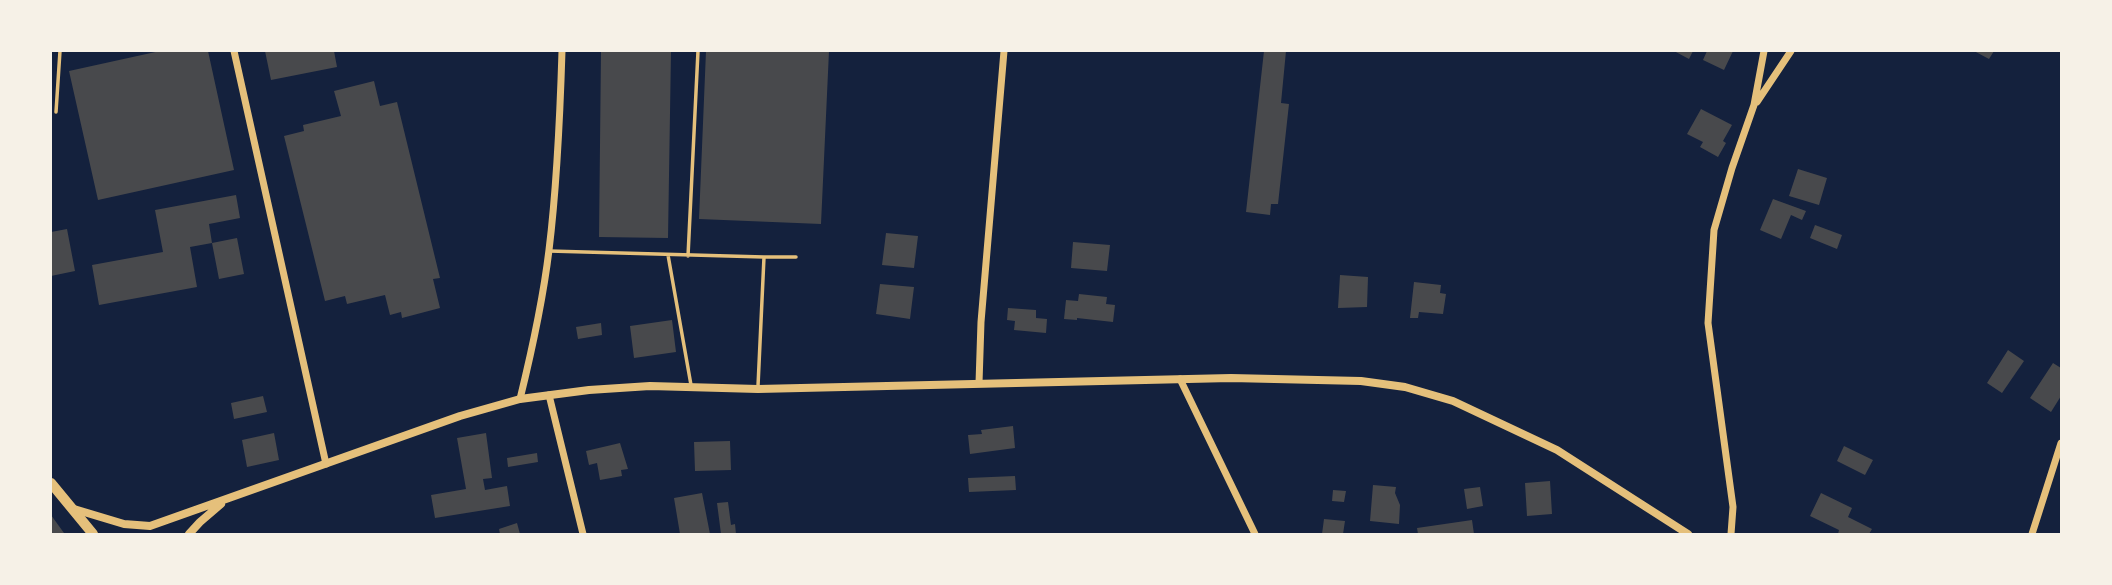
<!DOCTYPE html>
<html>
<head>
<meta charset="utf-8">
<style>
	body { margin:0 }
	#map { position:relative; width:2112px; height:585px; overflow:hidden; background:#14213d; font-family:Figtree,sans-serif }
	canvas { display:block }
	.frame { position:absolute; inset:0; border:52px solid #f6f1e7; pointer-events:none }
</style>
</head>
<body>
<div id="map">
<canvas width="2112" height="585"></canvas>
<div class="frame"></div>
</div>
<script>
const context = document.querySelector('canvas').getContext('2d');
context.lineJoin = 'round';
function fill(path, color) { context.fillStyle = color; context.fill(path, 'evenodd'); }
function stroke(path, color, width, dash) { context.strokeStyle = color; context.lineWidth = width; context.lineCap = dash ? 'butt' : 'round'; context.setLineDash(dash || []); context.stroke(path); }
fill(new Path2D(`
	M160,51H208L234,170L98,200L69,71Z
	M265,51H334L337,67L271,80Z
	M601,51H671L668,238L599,237Z
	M706,51H829L821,224L699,219Z
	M1264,51H1286L1281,103L1289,104L1278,204H1271L1270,215L1246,212Z
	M1674,51H1693L1689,59Z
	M1707,51H1733L1724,70L1703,60Z
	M1974,51H1994L1989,59Z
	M374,81L380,106L397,102L440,278L433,279L440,308L402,318L401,312L390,315L385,295L347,304L345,296L325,301L284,136L304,131L303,125L341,116L334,91Z
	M1701,109L1732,125L1723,141L1726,143L1718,157L1700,147L1703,142L1687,134Z
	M1798,169L1827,178L1819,205L1789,196Z
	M236,195L240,218L209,224L212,243L190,247L197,287L99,305L92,265L163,252L155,210Z
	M1773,199L1806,211L1802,220L1791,215L1781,239L1760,230Z
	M1815,225L1842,235L1837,249L1810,238Z
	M67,229L75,271L51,276V232Z
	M886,233L918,236L914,268L882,265Z
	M237,238L244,274L219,279L212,243Z
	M1073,242L1110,245L1107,271L1071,268Z
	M1340,275L1368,277L1367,307L1338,308Z
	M1414,282L1441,285L1440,293L1446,294L1443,314L1419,312L1418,318H1410Z
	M880,284L914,287L910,319L876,314Z
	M1079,294L1107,297L1106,304L1115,305L1113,322L1077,318V320L1064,319L1066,300L1078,301Z
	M1008,308L1036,310V318L1047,319L1046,333L1014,330L1015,321L1007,320Z
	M672,320L676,352L634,358L630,326Z
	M601,323L602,335L578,339L576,327Z
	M2008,350L2024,361L2002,393L1987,383Z
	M2053,363L2061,368V396L2051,412L2030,398Z
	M263,396L267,412L234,419L231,403Z
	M1013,426L1015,448L970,454L968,435L982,434L981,430Z
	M274,433L279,460L247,467L242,440Z
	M486,433L492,478L483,479L485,490L507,486L510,506L435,518L431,495L466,489L457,438Z
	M730,441L731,470L695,471L694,442Z
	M620,443L628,469L621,470L622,476L600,480L597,463L589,465L586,451Z
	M1844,446L1873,460L1865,475L1837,461Z
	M537,453L538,462L508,467L507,458Z
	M1015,476L1016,490L969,492L968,478Z
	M1550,481L1552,514L1527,516L1525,483Z
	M1373,485L1396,487L1395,493L1400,505L1399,524L1370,521Z
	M1480,487L1483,506L1467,509L1464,489Z
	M1333,490L1346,491L1344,502L1332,501Z
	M702,493L710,534H680L674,498Z
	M1821,493L1852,508L1848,517L1872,529L1869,534H1838L1839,530L1810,516Z
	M728,502L731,525L735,524L736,534H721L717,503Z
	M51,515L64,533L62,534H51Z
	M1324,519L1345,521L1343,534H1322Z
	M1472,520L1474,534H1418L1417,528Z
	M517,523L520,534H500L499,529Z`), '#48494c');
stroke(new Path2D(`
	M56,112L60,51
	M549,251L764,257L758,386
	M668,255L691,385
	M688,256L698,51
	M764,257H796`), '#e5c07b', 3.5);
stroke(new Path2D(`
	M234,51L326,464
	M1757,102L1791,51
	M1180,379L1255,534
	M979,383L981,322L1004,51
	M549,395L583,534
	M520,399C532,350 543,300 549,250C557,185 560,117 562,51
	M1731,534L1733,507L1708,323L1714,230L1732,168L1754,105L1764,51
	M2032,534L2061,443`), '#e5c07b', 7);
stroke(new Path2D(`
	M74,509L124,524L150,526L460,416L520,399L589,390L650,386L758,389L1231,378L1361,381L1405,387L1453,401L1557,450L1688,534
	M189,534L200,522L221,504`), '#e5c07b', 8);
stroke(new Path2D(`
	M51,483L93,534`), '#e5c07b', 10);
</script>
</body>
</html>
